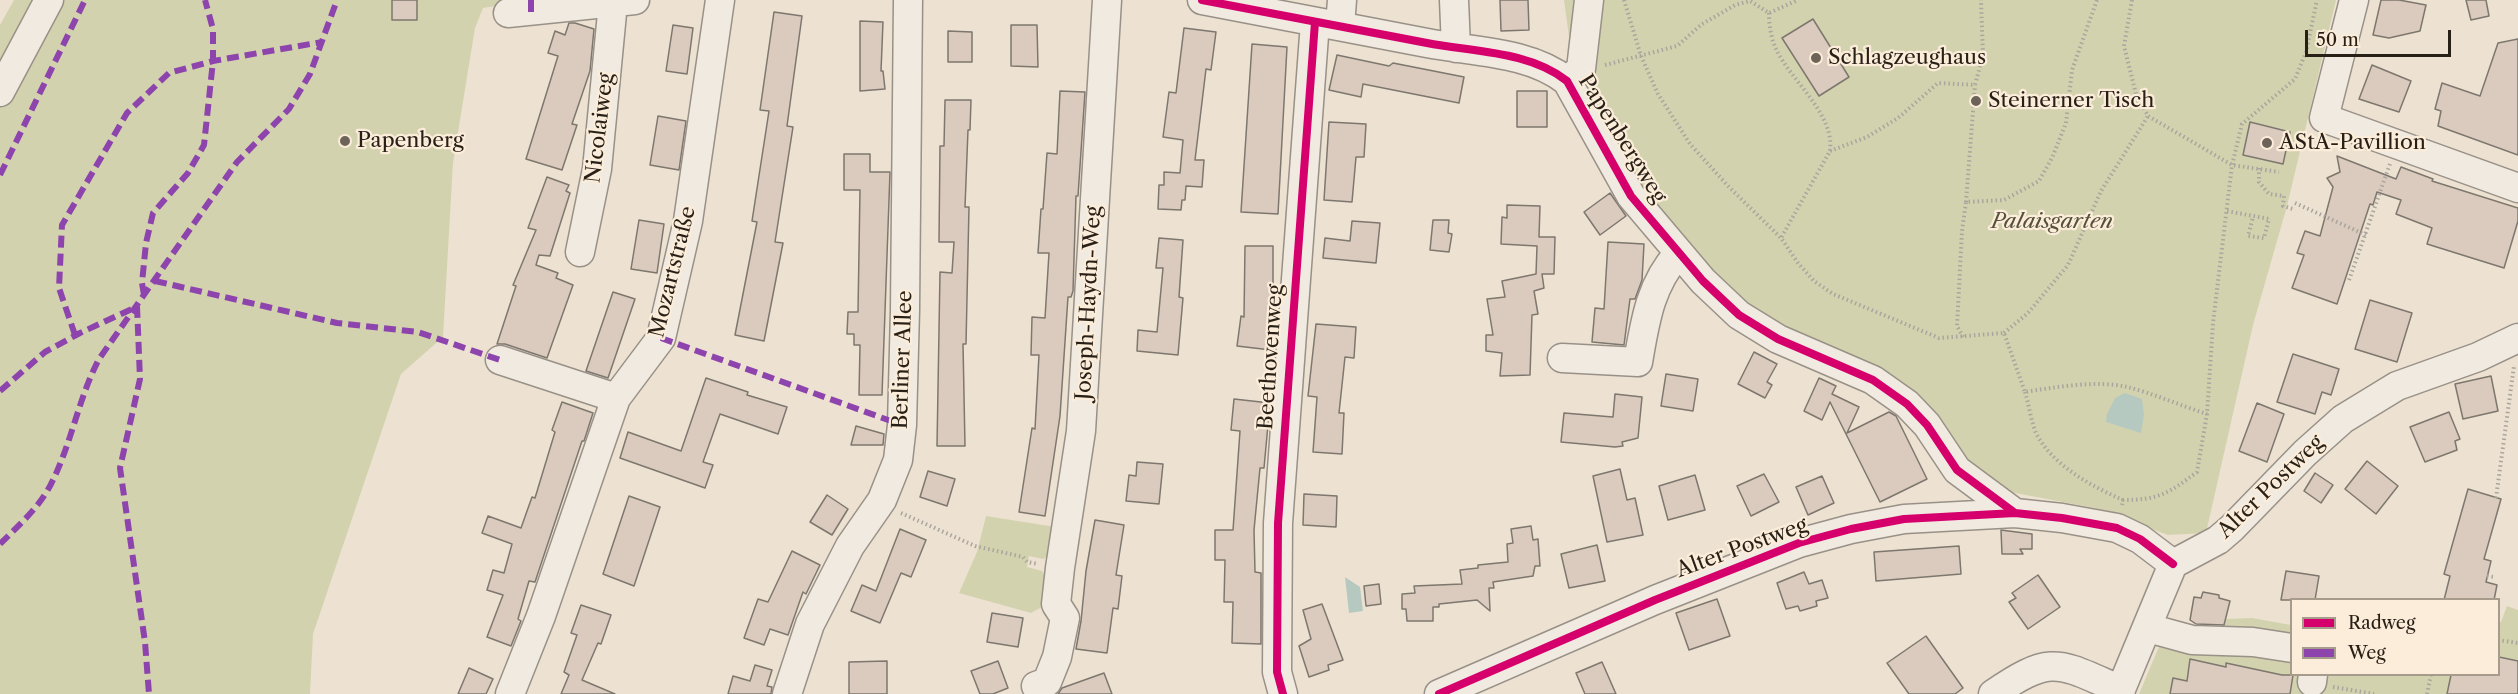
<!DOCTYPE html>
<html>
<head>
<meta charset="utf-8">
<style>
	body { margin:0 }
	#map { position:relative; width:2518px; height:694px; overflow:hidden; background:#ede2d1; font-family:"Libre Caslon Text",serif }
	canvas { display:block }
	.legend { position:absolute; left:2290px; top:598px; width:210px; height:78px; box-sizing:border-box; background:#fbedd9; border:2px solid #a79b8b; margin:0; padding:8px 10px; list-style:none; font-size:18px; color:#281f17 }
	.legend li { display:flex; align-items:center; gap:12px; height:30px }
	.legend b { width:30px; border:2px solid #a79b8b }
	.scale { position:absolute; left:2305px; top:30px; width:146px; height:27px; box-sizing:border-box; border:3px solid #281f17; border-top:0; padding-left:8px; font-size:18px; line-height:21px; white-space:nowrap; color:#281f17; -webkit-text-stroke:4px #fbedd9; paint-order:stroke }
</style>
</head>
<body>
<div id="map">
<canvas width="2518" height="694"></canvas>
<ul class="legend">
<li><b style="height:8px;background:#d6006c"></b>Radweg</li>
<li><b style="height:8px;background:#8e44ad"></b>Weg</li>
</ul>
<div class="scale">50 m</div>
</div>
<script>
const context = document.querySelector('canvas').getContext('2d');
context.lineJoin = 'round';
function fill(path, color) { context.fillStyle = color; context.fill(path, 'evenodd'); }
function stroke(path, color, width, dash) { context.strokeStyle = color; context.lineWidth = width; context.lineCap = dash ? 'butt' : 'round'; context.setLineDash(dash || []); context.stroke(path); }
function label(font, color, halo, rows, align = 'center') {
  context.font = font + ' "Libre Caslon Text",serif'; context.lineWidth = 4.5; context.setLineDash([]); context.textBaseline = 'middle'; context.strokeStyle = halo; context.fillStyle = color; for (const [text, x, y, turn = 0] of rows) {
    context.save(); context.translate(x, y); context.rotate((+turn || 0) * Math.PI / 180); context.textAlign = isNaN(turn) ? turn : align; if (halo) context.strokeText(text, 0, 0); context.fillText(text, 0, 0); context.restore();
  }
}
fill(new Path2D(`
	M14,0H533L483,8L475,28L453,163L443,337L401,374L313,634L310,694H0V25Z
	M1564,0H2336L2287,206L2253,325L2206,533L2168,535L2095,508L1999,490L1970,469L1924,407L1745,308L1643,194L1602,123L1595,84L1583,56L1571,51Z
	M986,516L1062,528L1058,552L1043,559L1029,556L1027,567L1042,571L1054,587L1051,602L1031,613L959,593L977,552Z
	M2507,606L2518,610V694H2139L2169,623L2223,633L2226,619L2252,618L2291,625L2292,674H2498L2499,622H2501Z`), '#d3d2af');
fill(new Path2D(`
	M2125,393L2142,399L2144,415L2141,433L2106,422L2107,414L2115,398Z
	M1345,577L1360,587L1363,611L1349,613Z`), '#b6c9c0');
const building = new Path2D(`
	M392,0H417V20H392Z
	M1500,0H1528L1529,30L1501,31Z
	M2381,0H2399L2426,5L2420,31L2389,38L2373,35Z
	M2466,0H2486L2489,16L2471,20Z
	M774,12L802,16L787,126L793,127L775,242L783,243L764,341L735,335L757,222L752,221L769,111L760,110Z
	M1813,19L1849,77L1819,96L1782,38Z
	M860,21L883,22L881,71H883L885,89L860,91Z
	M569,23H575L594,29L590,71L572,124L577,125L562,170L526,159L558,56L548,53L555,31L565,35Z
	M673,25L693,28L687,74L666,71Z
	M1011,25H1037L1038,67L1011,66Z
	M1184,28L1216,32L1211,70L1206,69L1195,160H1204L1202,187L1186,186L1185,200H1182L1181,210L1158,209L1159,185H1164V172L1180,173L1183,140L1163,137L1169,92L1176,93Z
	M948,31L972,32V62H948Z
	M2518,39V155L2438,126L2441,111L2435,109L2442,83L2480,96L2498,43Z
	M1252,44L1287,47L1278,214L1241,212Z
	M1337,55L1389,66L1393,63L1464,77L1459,103L1363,84L1361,97L1329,90Z
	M2372,65L2411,81L2399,112L2359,99Z
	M1060,91L1085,92L1078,196H1076L1073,291L1071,297H1068L1060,416L1045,516L1019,512L1032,428L1035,429L1039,355H1031L1032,317L1045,318L1049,253H1038L1041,209H1043L1047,153L1057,154Z
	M1517,91H1547V127H1517Z
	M945,100H971L970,130H968L965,207H969L966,344H963L965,446H937L940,272L952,273L954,242H939L940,146H944Z
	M658,116L686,121L679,170L650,165Z
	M1329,122L1366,124L1364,157H1356L1352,202L1324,200Z
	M2250,122L2290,132L2283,164L2243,155Z
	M844,154H870V172H890L882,395H859L860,345H854V334H847L848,312H858L860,190H844Z
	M2337,156L2396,179L2401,167L2433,179L2432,181L2518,208V221L2504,268L2427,244L2432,228L2396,214L2401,200L2377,192L2373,205L2370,204L2337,304L2292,288L2304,255L2297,253L2305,231L2320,236L2333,187L2327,178L2340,172Z
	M547,177L569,185L566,191L570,193L550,256L539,255L536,265L558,273L556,278L573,285L547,358L505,344H497L516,286L513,285L536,230L528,228Z
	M1610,193L1626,216L1600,235L1584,212Z
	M1507,205L1540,206L1539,237H1555L1554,274H1542L1544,288L1534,291L1538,314L1532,315L1530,375L1500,376L1502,353L1486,351V335H1493L1487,299L1505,297L1502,281L1536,274L1537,246L1501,244L1502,217L1507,218Z
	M639,220L664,224L657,273L631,269Z
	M1433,220H1449L1448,233L1452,234L1449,252L1430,250Z
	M1352,221L1380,223L1376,263L1323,258L1325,238L1350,241Z
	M1159,238L1183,240L1179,297L1183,298L1178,355L1137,351L1138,330L1157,332L1163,268H1156Z
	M1608,242L1644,244L1642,280L1635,299H1630L1624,345L1592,342L1595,308L1604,309Z
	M1245,246H1273V321H1275L1271,350L1237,346L1241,316L1244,317Z
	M613,292L635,299L608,378L586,371Z
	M2370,300L2412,313L2397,362L2355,349Z
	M1316,324L1356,327L1354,358L1345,357L1339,413H1344L1342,454L1313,452L1317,397L1308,396Z
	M1754,352L1777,364L1767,382L1772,385L1765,398L1738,384Z
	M2293,354L2339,369L2331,395L2322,392L2315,414L2277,402Z
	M1666,374L1698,379L1693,411L1661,406Z
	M2491,376L2498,411L2463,419L2455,384Z
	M706,378L748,392L747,395L787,407L778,434L720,414L703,462L713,465L705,488L620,458L628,432L681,451Z
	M1819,378L1836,386L1832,394L1859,407L1847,433L1889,412L1896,416L1927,479L1880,502L1830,402L1822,420L1804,411Z
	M1615,394L1642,397L1638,438L1622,442L1623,446L1615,447L1561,442L1564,413L1613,417Z
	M1234,399L1270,403L1264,468H1260L1254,530L1255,572L1261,573V644L1232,643L1233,602H1224L1225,560H1215V530H1233L1240,431L1231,430Z
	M562,402L593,413L584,441H582L535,582L529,581L518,619L521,621L511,646L487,637L503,595L487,590L493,570L504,573L512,544L482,533L488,516L521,528L532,497L535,498L555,432L552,430Z
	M2257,403L2284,414L2267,462L2239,451Z
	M2449,412L2460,439L2455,441L2457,450L2425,462L2410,427Z
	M856,426L884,434L883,445H851Z
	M2367,461L2398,486L2376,514L2345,489Z
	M1137,462L1163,464L1159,504L1126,501L1129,475L1136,476Z
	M1620,469L1627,500L1635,498L1643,535L1607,542L1593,476Z
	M928,471L955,479L947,506L920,497Z
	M2315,473L2333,485L2321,503L2304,491Z
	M1764,474L1779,502L1751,516L1737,486Z
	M1695,475L1705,510L1668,520L1659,486Z
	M1822,476L1834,503L1808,515L1796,487Z
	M2468,489L2501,499L2484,559L2491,561L2486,582L2497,585L2494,600H2444L2450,576L2444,574Z
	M1304,494L1337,496L1336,527L1303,525Z
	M827,495L848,509L832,535L810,522Z
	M629,496L660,507L634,586L603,574Z
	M1095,520L1124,525L1116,575L1122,576L1118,609L1113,608L1107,653L1076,649L1081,621L1086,571Z
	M1531,526L1533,540L1538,539L1540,566H1535L1533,576L1493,582L1494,588H1489L1490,611L1477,600L1439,604V607H1433V621H1407L1406,609H1402V594L1415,593L1414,586L1462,584L1460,570L1478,568V565L1508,562L1507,544L1513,543L1511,529Z
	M900,529L926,540L911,577L901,573L880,623L851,611L862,585L876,591Z
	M2001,530L2032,534V549H2020L2023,554H2002Z
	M1597,545L1605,581L1569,588L1561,554Z
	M1959,546L1961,574L1876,581L1874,552Z
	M792,551L820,565L806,594L803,592L788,635L770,629L764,645L744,638L758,599L768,602Z
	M2286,571L2319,576L2315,600H2281Z
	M1804,572L1809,584L1822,580L1828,598L1816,601L1817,606L1800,611L1798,606L1786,609L1777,583Z
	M2038,575L2060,607L2028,629L2009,602L2016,598L2012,593Z
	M1379,584L1381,604L1366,606L1364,586Z
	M2203,592L2219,595V598L2230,601L2224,625L2196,624L2190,620L2194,597L2201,598Z
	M1717,599L1730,636L1689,650L1676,613Z
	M1322,604L1343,660L1328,665L1329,670L1309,677L1299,646L1311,639L1303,610Z
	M581,605L611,615L601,644L598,643L582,680L615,694H561L569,675L564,672L577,635L571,633Z
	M992,613L1023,618L1018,647L987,642Z
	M1926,636L1963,688L1955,694H1909L1887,663Z
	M2499,657L2518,661V694H2447L2451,675H2499Z
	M2190,659L2226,667V663L2282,675H2293L2290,694H2170L2173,678L2187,681Z
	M887,661V694H849V662Z
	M998,661L1008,688L993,694H980L971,671Z
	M1602,662L1616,694H1585L1576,673Z
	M755,665L772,670L767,686L772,687L771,694H728L733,676L750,681Z
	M469,668L493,679L486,694H458Z
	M1104,673L1112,694H1058L1062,688Z`);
fill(building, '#dbcabe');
stroke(building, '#7d776e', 1.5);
const minor = new Path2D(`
	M1202,0C1277,14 1352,29 1427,43C1473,52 1529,51 1567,81L1631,196L1703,281L1739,315L1778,339L1873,380L1907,404L1927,425L1957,470L2015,513
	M1454,0L1456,48
	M2354,0L2324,118L2518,188
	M508,13L635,0
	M1340,26L1342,0
	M1567,81L1581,69L1589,0
	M0,92L49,0
	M580,252L597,169L613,3
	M1562,358L1638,362C1645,322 1650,285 1678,254
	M500,360L616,398
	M2173,564L2218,540L2232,528L2305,453L2343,419L2397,386L2478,357L2518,338
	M2148,628L2192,640L2253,642L2292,648
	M2312,682L2313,674
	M1036,686L1047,682L1057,657L1065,618L1056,604L1060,568L1081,431L1107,0
	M510,694L541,616L616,398L661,338L688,221L720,0
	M787,694L810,624L850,546L882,500L898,460L902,425L905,310L908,0
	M1283,694L1277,672L1278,523L1315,22
	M1439,694L1655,600L1799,543L1851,529L1904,519L2015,513L2062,518L2117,528L2140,539L2173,564
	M1993,694C2053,653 2058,663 2121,690
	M2119,694L2173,564`);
stroke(minor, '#999187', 31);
stroke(new Path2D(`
	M1624,0L1641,56L1658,94L1690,144L1729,187L1781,238L1798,263L1814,281L1833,294L1939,338L2004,333L2025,392C2055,387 2098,380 2127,387C2152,393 2182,406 2207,414
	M2132,0L2124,46L2136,94L2148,116L2232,165L2279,172
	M1769,13C1769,25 1771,38 1776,49C1791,81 1835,114 1830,151L1781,238
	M1605,65L1677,46L1702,24L1735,5L1750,1L1769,13L1798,0
	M1830,151L1867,137L1898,118L1938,83L1975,85L1983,55L1981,0
	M2259,168V182L2269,194L2284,196L2283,206L2293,209
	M1966,202L1975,85
	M2295,203L2366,235
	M2227,211L2269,219L2264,238L2248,236L2253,217
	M2349,280L2390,164
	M2004,333L2028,313L2068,265L2101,191L2148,116
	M1963,337L1957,326L1962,231L1966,202L2004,200L2039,181L2052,158L2066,123L2072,70L2097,0
	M2025,392C2029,405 2031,421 2036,433C2052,465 2091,486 2123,500
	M2496,498L2514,366
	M2122,505L2123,500C2159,500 2169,493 2197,472L2207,414L2213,323L2232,165L2242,124L2295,79L2306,52L2317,0
	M901,513L975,546L1023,557L1027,562L1038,564
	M2487,576L2494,577
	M2498,640L2518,643
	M2333,687L2374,694
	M2427,694L2431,674`), '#aaa59d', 4, [1.5, 3]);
stroke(minor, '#f0eae1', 28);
stroke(new Path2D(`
	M531,12V0
	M0,175L85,0
	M155,281L337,323L418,332L500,360
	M144,295L142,283L146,243L153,213L188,173L204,145L213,61V29L205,0
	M137,306L140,379L120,468L145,642L149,694
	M75,335L59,288L62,225L127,113L169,73L213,61L322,42
	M661,338L902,425
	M0,391L45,352L80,333L134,308
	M0,544C20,524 41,506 53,480C72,441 79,397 99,359L237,162L289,109L310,74L337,0`), '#8e44ad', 6, [12, 6]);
stroke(new Path2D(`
	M1202,0C1277,14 1352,29 1427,43C1473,52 1529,51 1567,81L1631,196L1703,281L1739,315L1778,339L1873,380L1907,404L1927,425L1957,470L2015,513
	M1283,694L1277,672L1278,523L1315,22
	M1439,694L1655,600L1799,543L1851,529L1904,519L2015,513L2062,518L2117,528L2140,539L2173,564`), '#d6006c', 8);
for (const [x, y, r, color] of [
	[1816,58,6,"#6d6358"],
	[1976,101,6,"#6d6358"],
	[345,141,6,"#6d6358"],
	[2267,143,6,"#6d6358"]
]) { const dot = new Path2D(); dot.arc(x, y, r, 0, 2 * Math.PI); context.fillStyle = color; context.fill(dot); stroke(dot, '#fbedd9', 2); }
label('21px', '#281f17', '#fbedd9', [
	["Schlagzeughaus",1828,58],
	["Steinerner Tisch",1988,101],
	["Papenberg",357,141],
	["AStA-Pavillion",2279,143]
], 'left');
label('21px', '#281f17', '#fbedd9', [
	["Nicolaiweg",600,128,-83],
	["Papenbergweg",1622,139,58],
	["Mozartstraße",673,272,-76],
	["Joseph-Haydn-Weg",1089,303,-87],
	["Beethovenweg",1271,357,-86],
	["Berliner Allee",903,360,-88],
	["Alter Postweg",2271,487,-44],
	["Alter Postweg",1742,548,-20]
]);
label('italic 21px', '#55513c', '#fbedd9', [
	["Palaisgarten",2052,222]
]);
</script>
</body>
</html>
